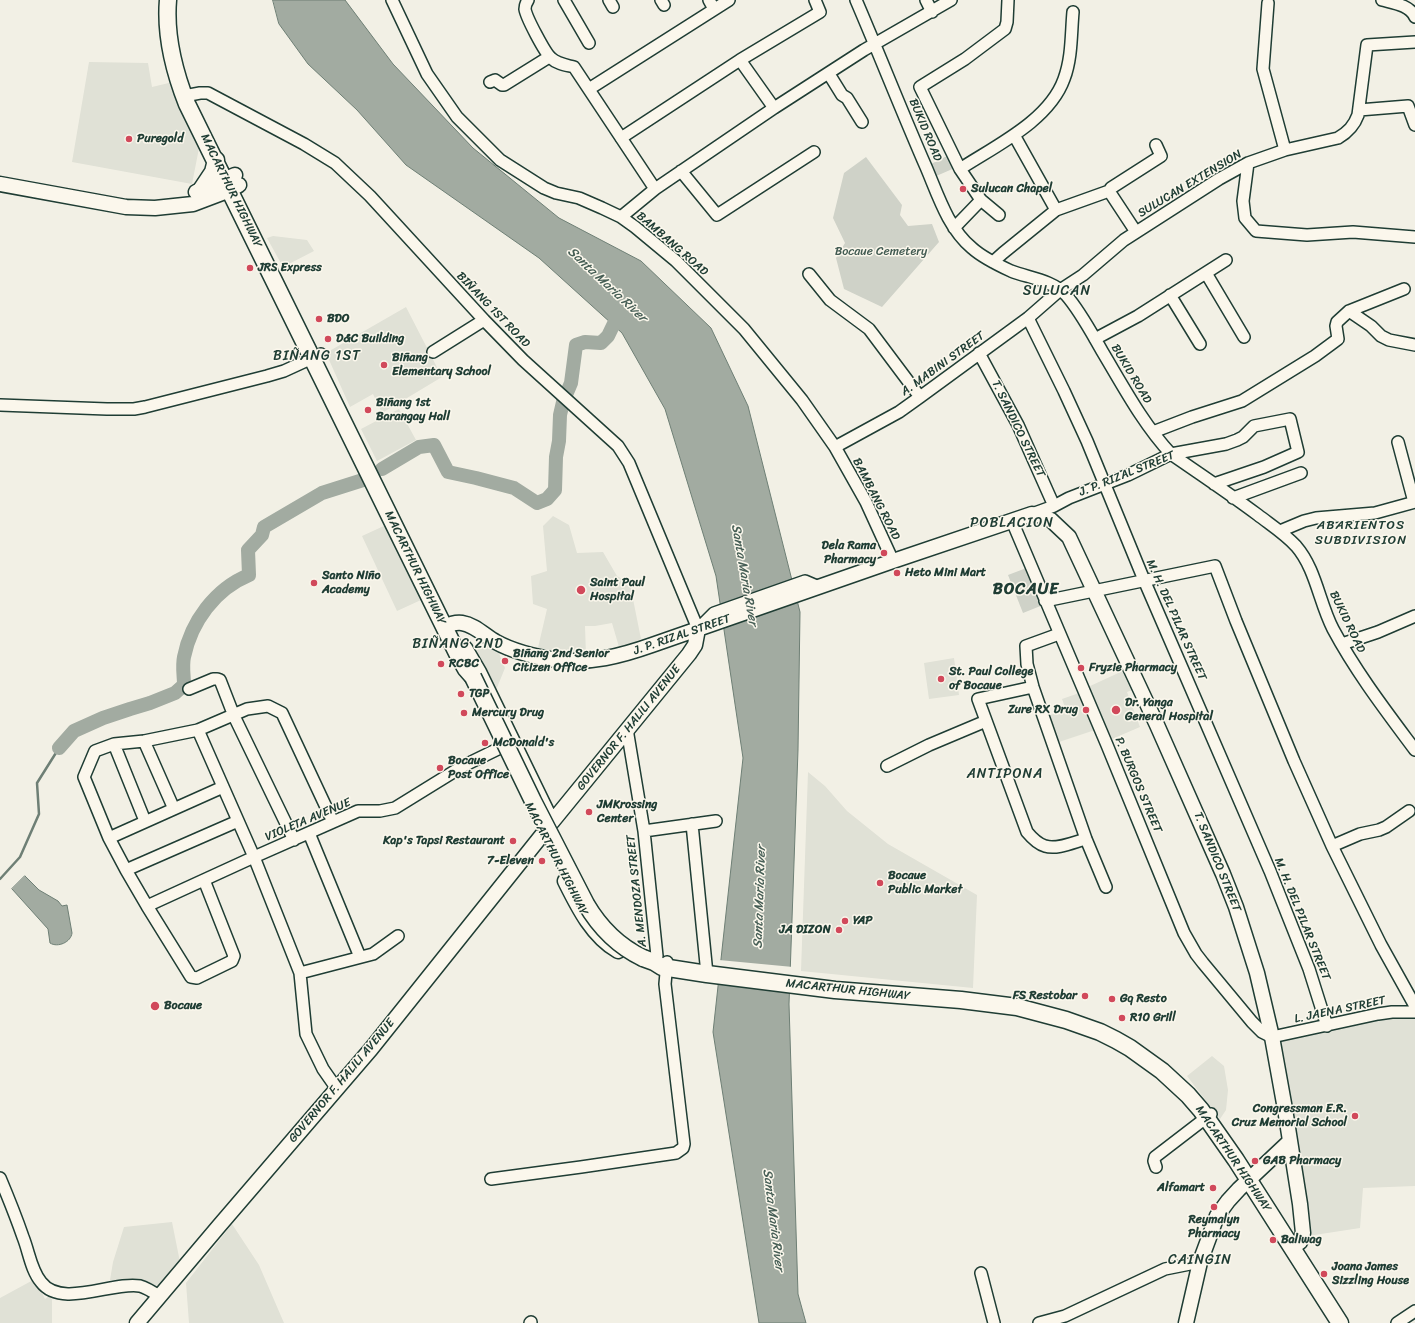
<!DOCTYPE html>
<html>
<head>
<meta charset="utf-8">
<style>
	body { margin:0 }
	canvas { display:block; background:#f2f0e5 }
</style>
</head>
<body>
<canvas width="1415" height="1323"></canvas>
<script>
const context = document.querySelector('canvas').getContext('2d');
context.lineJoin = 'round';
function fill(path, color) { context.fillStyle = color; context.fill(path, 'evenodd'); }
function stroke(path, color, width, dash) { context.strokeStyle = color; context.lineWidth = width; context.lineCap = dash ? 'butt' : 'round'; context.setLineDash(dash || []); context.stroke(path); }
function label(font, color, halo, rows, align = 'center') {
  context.font = font + ' Sriracha,sans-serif'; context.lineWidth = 3; context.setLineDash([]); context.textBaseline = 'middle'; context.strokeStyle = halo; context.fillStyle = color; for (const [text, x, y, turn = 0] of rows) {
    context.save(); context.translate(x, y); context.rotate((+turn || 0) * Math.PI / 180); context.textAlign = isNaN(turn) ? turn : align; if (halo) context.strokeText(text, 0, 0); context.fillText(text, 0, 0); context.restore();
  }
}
fill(new Path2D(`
	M89,62L148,63L152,87L173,82L200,143L192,184L72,162Z
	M273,236L307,240L314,251L283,267L267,238Z
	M406,307L442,377L382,413L373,394L350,407L326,353Z
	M399,409L416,440L377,461L361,429Z
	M553,516L569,525L577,553L603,552L617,576L630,584L641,639L630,644L619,647L612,623L595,626H585L586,655L537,652L547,609L533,604L531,576L547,571L543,526Z
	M386,525L421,600L397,611L362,536Z
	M485,645L498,651L505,668L494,695L474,652Z
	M954,658L959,695L929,699L924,663Z
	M1127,669L1135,689L1127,692L1140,727L1112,739L1088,687Z
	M1082,692L1095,730L1056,743L1047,716L1066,710L1062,699Z
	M808,772L825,786L847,811L888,844L977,895L973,988L801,971Z
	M1415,1015V1186L1363,1188L1360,1228L1308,1236L1306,1205L1295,1125L1280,1039L1391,1016Z
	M1212,1056L1224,1066L1228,1090L1226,1110L1220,1119L1187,1076Z
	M172,1222L180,1262L159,1287L143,1280H110L113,1262L124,1227Z
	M232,1224L259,1265L284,1323H189L186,1283Z
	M35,1279L45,1299L49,1296L52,1299V1323H0V1298Z`), '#e0e1d6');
fill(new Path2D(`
	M951,154L957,167L934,177L929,165Z
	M866,157L902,205L900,215L908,226L932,224L939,242L882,307L844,289L836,258L845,243L833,218L844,173Z
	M1029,567L1043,605L1023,613L1008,575Z`), '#cfd2c8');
const water = new Path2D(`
	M273,0H345L393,64L473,148L559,218L641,261L711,328L748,406L800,612L798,750L789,1004L798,1294L806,1323H759L713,1032L743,758L716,576L665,409L622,333L539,258L406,165L357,110L308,64L279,24Z
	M25,876L39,890L58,901L62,906L67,905L72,933C71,942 58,948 50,943L48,929L12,889Z`);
fill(water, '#a2aba1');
stroke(water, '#6e7f75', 1);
fill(new Path2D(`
	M719,960L793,967L792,988L717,981Z`), '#f2f0e5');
stroke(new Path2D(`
	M0,879L20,857L39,814L37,783L59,748`), '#6e7f75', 2.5);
stroke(new Path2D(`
	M382,469L419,447L434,445L448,472L476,478L514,488L537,503L547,499L555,490L556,457L559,441L560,415L563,402L571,383L576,345L585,342L601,343L608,336L622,307
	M59,748L74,731L103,718L130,709L150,703L175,693L184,685C184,676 182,666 184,657C191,622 215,589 249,575L248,550L262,535L264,527L322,493L363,480`), '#a2aba1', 14);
const minor = new Path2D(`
	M392,0L427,74L457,117L500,160L544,188L556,193L579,198L602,208L621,217L635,227L676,261L744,329L802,400L835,447L866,502L893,561
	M528,0C526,3 525,5 525,9C526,17 545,53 551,58C557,64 566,65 574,67L655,189
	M564,0L589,43
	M609,0L613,7
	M661,0L664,5
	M709,0L714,9
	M856,0C880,56 902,112 926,167C938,195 948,228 972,248C983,258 998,265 1011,271C1029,278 1052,280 1066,295C1080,311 1091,332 1102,351C1123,386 1143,424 1171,454C1200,474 1230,494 1258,515C1271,525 1285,534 1296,546C1316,569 1319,602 1333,629C1356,672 1386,711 1415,750
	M926,0L932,12
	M1382,0C1393,3 1410,5 1415,17
	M1268,3L1263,69L1285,150
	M740,60L774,108
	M829,74L842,95L847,98L862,122
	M490,82L495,80L502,85H504L549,57
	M589,89L729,0
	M184,96L200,93H208L304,144L335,163L370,196L484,320L523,360L618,446L629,463L698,629L714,613L805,581L819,587
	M1359,110L1408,106L1415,125
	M1014,135L1056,210
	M621,138L740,60L820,12L815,0
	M1248,163L1243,201L1245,218L1256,231L1307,235L1353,232L1415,237
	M960,169C995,146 1049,121 1064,79C1072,58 1071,34 1073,12
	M681,171L717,215L814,152
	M981,200L960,169L920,87L965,59L1005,29L1007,22L1008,0
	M621,217L655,189L774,108L864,50L951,0
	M954,228L981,200L999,215
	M1136,232L1109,191L1111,188L1161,156L1156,145
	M993,262L1003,253L1056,210L1109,191
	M1206,273L1244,337
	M809,274L830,300L869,329L920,397
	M1170,295L1200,344
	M1349,311L1371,326L1381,336L1389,340L1415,345
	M1028,318L1064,391L1087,441L1144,580L1270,871L1309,969L1327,1026
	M1095,339L1138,316L1226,260
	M433,352L484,320
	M979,353L1018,425L1054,506
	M0,405L107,409H134L145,407L267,376L284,371L321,354
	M1153,432L1192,417L1242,401L1315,356L1338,339L1336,326L1337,322L1349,311L1404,289
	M1398,442L1414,502
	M835,447L899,412L920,397L1028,318L1060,290L1083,275L1124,240L1219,179L1248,163L1285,150L1338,138C1348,132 1354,126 1358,115L1367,45L1415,42
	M1233,498L1301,473
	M1032,514L1054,506L1069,498L1128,475L1171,454L1226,444L1237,440L1243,437L1254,426L1290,419L1298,452L1264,467L1214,484
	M1012,521L1107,745L1184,933L1196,954L1203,963L1252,1022L1262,1032L1272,1037L1378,1014L1392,1012H1415
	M1280,531L1304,521L1316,518L1375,513L1415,502
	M1045,601L1215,566L1236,621L1294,761L1332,846L1381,945L1415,1006
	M1059,634L1026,646L1027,664L1033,687L1086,839L1106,887
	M1342,644L1378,632L1415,616
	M1033,687L978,699L1027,832C1032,838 1038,844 1045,846C1057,850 1074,842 1086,839
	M189,689L213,679H217L220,680L234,716L294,840
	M627,729L644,831L657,956
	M198,730L254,857L300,973L306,1034L323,1069L337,1089
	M144,741L174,809
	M114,744L145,821
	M887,766L929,745L986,721
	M692,824L707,974
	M644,831L716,821
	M309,833L360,957
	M109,838L223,787
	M1332,846L1360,834L1379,830L1386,827L1409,811
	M126,870L238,821
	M204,880L234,956L232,961L197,978L191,977L147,906L126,870L109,838L84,777L95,751L114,744L144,741L198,730L247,709L268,706L282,713L333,822
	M147,906L254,857L358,811H380L395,808L463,766L500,748
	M300,973L373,954L398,936
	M1156,1167L1154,1161L1155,1157L1211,1114
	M0,1178C8,1197 16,1217 23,1237C29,1252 31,1270 41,1282C61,1309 113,1281 140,1286C147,1288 153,1292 159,1296
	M491,1179L581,1167L676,1153L683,1148L684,1144L665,984L667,962
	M981,1273L994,1323
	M530,1323L531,1322
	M1039,1323L1065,1316L1165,1269L1200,1262
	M1397,1323L1415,1311`);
const major = new Path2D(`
	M0,184L126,207L155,208L193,204L230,190L239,185
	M196,192L235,175
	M444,627C450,624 455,622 462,623C475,625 485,636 496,642C514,652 536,657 557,660C590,664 621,656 652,645L893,561L1032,514L1041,516L1051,520L1069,537L1157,725L1223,874L1236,907L1257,973L1272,1037L1285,1109L1300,1204L1303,1233L1300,1242L1292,1248
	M465,648L479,672L548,814
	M552,822L689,654L695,645L698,629
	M565,881C578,907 592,936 618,951
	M137,1323L219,1226L371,1049L542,835
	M1186,1323L1200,1262L1217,1216L1228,1201L1239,1189L1290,1141`);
const highway = new Path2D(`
	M168,0C165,35 174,71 187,104L457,653L466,669L473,677
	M201,190L213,172L216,160
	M643,958L654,962L662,967L707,974L835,990L961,1000L1017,1007L1066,1020L1100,1032L1116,1040L1130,1048L1162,1071L1188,1095L1201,1110L1236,1160L1340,1323`);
stroke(minor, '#1f3d34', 14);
stroke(major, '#1f3d34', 17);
stroke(highway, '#1f3d34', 19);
stroke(minor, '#fbf7ec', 11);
stroke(major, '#fbf7ec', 14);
stroke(highway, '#fbf7ec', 16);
const highwayBridge = new Path2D(`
	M473,677L533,801L586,904C600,928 618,946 643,958`);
stroke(highwayBridge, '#1f3d34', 19, []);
stroke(highwayBridge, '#fbf7ec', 16);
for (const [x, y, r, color] of [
	[129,139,4,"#d1495b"],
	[963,189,4,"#d1495b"],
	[250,268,4,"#d1495b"],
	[319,319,4,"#d1495b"],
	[328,339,4,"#d1495b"],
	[384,365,4,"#d1495b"],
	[368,410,4,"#d1495b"],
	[884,553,4,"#d1495b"],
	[897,573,4,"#d1495b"],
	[314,583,4,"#d1495b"],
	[581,590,5,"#d1495b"],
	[505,661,4,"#d1495b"],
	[441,664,4,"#d1495b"],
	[1081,668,4,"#d1495b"],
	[941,679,4,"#d1495b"],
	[461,694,4,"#d1495b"],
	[1086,710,4,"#d1495b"],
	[1116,710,5,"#d1495b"],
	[464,713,4,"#d1495b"],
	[485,743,4,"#d1495b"],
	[440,768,4,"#d1495b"],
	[589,812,4,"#d1495b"],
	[513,841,4,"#d1495b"],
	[542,861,4,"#d1495b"],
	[880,883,4,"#d1495b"],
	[845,921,4,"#d1495b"],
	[839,930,4,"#d1495b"],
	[1085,996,4,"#d1495b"],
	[1112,999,4,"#d1495b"],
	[155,1006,5,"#d1495b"],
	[1122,1018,4,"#d1495b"],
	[1355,1116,4,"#d1495b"],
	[1255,1161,4,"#d1495b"],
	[1213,1188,4,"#d1495b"],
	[1214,1207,4,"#d1495b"],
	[1273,1240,4,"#d1495b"],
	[1324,1274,4,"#d1495b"]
]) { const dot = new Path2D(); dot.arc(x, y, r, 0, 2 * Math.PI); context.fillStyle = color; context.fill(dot); stroke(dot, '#fbf7ec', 1.5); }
label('12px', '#1f3d34', '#fbf7ec', [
	["BUKID ROAD",925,130,67],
	["SULUCAN EXTENSION",1190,184,-31],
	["MACARTHUR HIGHWAY",231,191,64],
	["BAMBANG ROAD",672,244,41],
	["BIÑANG 1ST ROAD",493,310,46],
	["A. MABINI STREET",943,364,-36],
	["BUKID ROAD",1131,374,59],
	["T. SANDICO STREET",1018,429,64],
	["J. P. RIZAL STREET",1127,474,-22],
	["BAMBANG ROAD",876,499,63],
	["MACARTHUR HIGHWAY",415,568,64],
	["M. H. DEL PILAR STREET",1176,620,66],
	["BUKID ROAD",1347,622,64],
	["J. P. RIZAL STREET",682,635,-19],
	["GOVERNOR F. HALILI AVENUE",629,728,-51],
	["P. BURGOS STREET",1138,785,67],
	["VIOLETA AVENUE",308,820,-23],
	["MACARTHUR HIGHWAY",556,859,63],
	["T. SANDICO STREET",1217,862,68],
	["A. MENDOZA STREET",637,891,-96],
	["M. H. DEL PILAR STREET",1302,919,68],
	["MACARTHUR HIGHWAY",848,990,6],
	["L. JAENA STREET",1340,1010,-12],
	["GOVERNOR F. HALILI AVENUE",342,1081,-50],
	["MACARTHUR HIGHWAY",1233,1159,56]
]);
label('bold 12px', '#1f3d34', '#fbf7ec', [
	["Puregold",137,139],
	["Sulucan Chapel",971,189],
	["JRS Express",258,268],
	["BDO",327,319],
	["D&C Building",336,339],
	["Biñang",392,358],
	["Elementary School",392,372],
	["Biñang 1st",376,403],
	["Barangay Hall",376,417],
	["Dela Rama",876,546,"right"],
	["Pharmacy",876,560,"right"],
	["Heto Mini Mart",905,573],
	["Santo Niño",322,576],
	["Academy",322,590],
	["Saint Paul",590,583],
	["Hospital",590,597],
	["Biñang 2nd Senior",513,654],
	["Citizen Office",513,668],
	["RCBC",449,664],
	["Fryzie Pharmacy",1089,668],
	["St. Paul College",949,672],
	["of Bocaue",949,686],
	["TGP",469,694],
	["Dr. Yanga",1125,703],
	["General Hospital",1125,717],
	["Zure RX Drug",1078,710,"right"],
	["Mercury Drug",472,713],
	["McDonald's",493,743],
	["Bocaue",448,761],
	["Post Office",448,775],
	["JMKrossing",597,805],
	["Center",597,819],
	["Kap's Tapsi Restaurant",505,841,"right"],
	["7-Eleven",534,861,"right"],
	["Bocaue",888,876],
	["Public Market",888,890],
	["YAP",853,921],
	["JA DIZON",831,930,"right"],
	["FS Restobar",1077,996,"right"],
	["Gq Resto",1120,999],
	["Bocaue",164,1006],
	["R10 Grill",1130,1018],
	["Congressman E.R.",1347,1109,"right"],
	["Cruz Memorial School",1347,1123,"right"],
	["GAB Pharmacy",1263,1161],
	["Alfamart",1205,1188,"right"],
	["Reymalyn",1214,1220,"center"],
	["Pharmacy",1214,1234,"center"],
	["Baliwag",1281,1240],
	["Joana James",1332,1267],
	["Sizzling House",1332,1281]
], 'left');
label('12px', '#425b52', '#fbf7ec', [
	["Bocaue Cemetery",881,252]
]);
label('italic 13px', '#465e55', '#fbf7ec', [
	["Santa Maria River",607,285,43],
	["Santa Maria River",744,575,80],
	["Santa Maria River",760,897,-88],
	["Santa Maria River",773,1220,83]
]);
context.letterSpacing = '1px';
label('13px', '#1f3d34', '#fbf7ec', [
	["ABARIENTOS",1361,526],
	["SUBDIVISION",1361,541]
]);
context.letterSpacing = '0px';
context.letterSpacing = '1px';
label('14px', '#1f3d34', '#fbf7ec', [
	["SULUCAN",1057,291],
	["BIÑANG 1ST",317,356],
	["POBLACION",1012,523],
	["BIÑANG 2ND",458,644],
	["ANTIPONA",1005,774],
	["CAINGIN",1200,1260]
]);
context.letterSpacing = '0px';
context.letterSpacing = '1px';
label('bold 16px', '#1f3d34', '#fbf7ec', [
	["BOCAUE",1026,590]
]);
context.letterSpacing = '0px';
</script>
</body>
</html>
